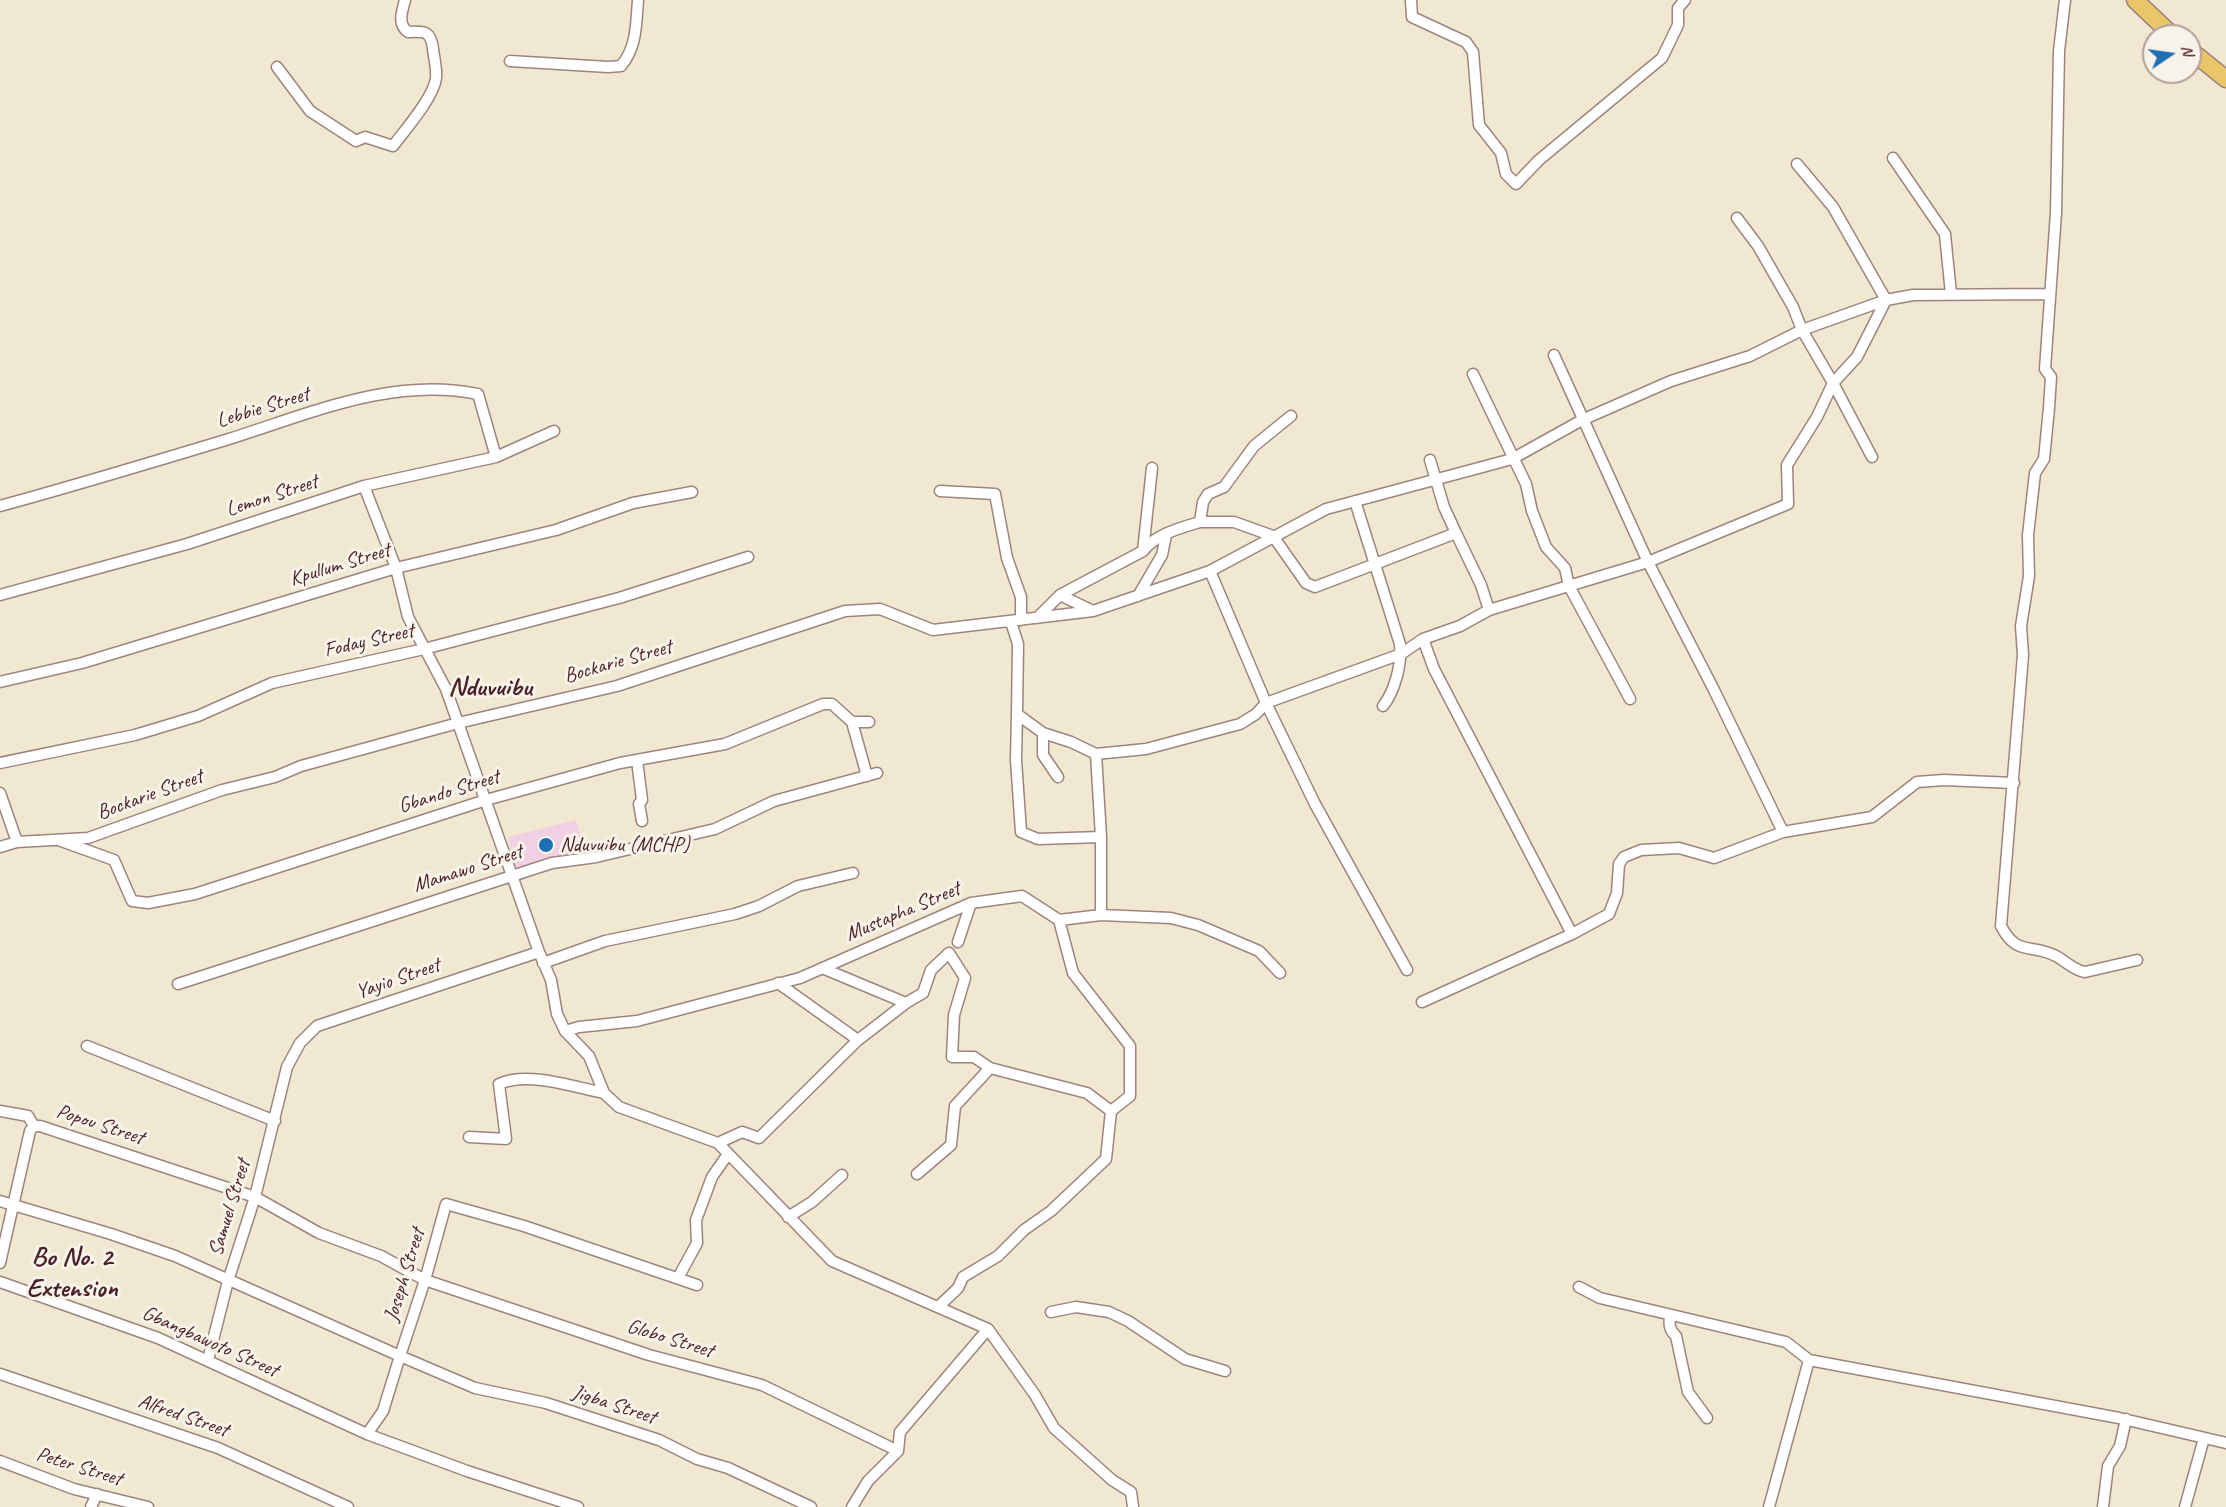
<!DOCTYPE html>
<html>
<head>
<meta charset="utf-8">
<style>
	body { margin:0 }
	#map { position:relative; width:2226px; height:1507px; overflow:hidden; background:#f0e8d0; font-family:Caveat,sans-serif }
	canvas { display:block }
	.north { position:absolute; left:2142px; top:24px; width:60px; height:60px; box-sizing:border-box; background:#f7f3e8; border:2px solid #b29e9c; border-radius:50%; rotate:77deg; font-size:16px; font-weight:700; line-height:24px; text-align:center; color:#4a1f2b }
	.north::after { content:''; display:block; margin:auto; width:21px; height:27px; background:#1f6fb2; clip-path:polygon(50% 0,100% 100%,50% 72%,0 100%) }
</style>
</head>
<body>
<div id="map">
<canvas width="2226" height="1507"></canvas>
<div class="north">N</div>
</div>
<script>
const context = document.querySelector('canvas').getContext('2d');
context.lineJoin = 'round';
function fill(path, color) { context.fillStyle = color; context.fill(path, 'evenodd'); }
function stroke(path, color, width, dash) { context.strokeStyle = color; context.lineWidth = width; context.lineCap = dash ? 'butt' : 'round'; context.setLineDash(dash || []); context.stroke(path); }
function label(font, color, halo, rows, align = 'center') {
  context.font = font + ' Caveat,sans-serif'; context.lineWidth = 6; context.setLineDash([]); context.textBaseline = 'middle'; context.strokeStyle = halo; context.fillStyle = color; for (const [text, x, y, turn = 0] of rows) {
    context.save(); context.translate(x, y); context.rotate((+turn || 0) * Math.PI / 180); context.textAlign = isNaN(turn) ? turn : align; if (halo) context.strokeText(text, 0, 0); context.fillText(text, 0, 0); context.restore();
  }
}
fill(new Path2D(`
	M576,820L585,852L516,870L508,837Z`), '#f1d0e4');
const street = new Path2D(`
	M1411,0L1412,17L1466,42L1473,52L1479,125L1501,153L1506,174L1516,184L1539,160L1662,58L1678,25V8L1685,0
	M2065,0L2059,51L2056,213L2045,369L2051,377L2049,408L2044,459L2035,473L2028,535L2029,576L2021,626L2023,655L2001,926C2017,957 2031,943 2056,956C2067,962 2073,970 2085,972L2137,960
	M510,61L608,67L621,66C637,47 636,24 638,0
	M277,67L310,111L356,141L365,137L393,146C405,130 434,97 436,78C437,69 434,58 433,49C431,31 425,31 408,32C397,24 402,12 405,0
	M1893,158L1945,234L1951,294
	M1737,218L1758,246L1793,307L1802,330L1833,383L1872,457
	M1554,355L1648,562L1714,690L1783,832
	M1473,374L1526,484L1532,511L1546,547L1565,568L1569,586L1630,699
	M364,486L396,568L408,617L446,689L539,952L551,980L557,1014L565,1031L589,1056L604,1093L619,1107L718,1143L832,1261L988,1329L900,1432L898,1451L868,1481L852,1507
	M940,491L995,494L1007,558L1021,597V620
	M1355,501L1400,644C1402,663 1395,691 1383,706
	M0,506C77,485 153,462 229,439C309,414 393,376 478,394L496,457
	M1200,522H1234L1273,536L1306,583L1315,587L1456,533L1444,507L1430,460
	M1456,533L1481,585L1489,610L1460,626L1423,639L1434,669L1572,934
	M1143,551L1152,468
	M1210,571L1266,703L1401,654L1423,639
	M0,595L187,544L364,486L496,457L554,431
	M1138,596L1162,555L1166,535
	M1489,610L1648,562L1788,504L1787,465L1817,417L1833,383L1857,357L1886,300L1833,207L1797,164
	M1093,611L1210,571L1326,509L1512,459L1582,420L1671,381L1750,356L1802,330L1886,300L1913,295L2050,294
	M1037,618L1060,595L1143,551C1156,534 1180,528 1200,522L1203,502L1208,494L1224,487L1254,446L1291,416
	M1011,622L1018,644L1017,714L1043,733L1071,742L1096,754L1146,749L1240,724L1256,714L1266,703L1315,804L1407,970
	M0,682L82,663L396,568L556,530L633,503L692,492
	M1017,714L1016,760L1021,832L1038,839L1101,837
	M852,722L867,776
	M1043,733V755L1058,777
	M1096,754L1101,837V915
	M637,760L642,800L639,804L642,821
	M0,763L135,735L198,716L272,683L424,649L619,598L748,557
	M0,793L17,842
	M61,841L114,860L132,901L148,903L195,894L486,800L620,763L725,744L823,704H832L852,722H869
	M0,847L17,842L88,838L222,790L275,777L301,766L458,723L617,686L845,611L880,609L933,630L1093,611L1060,595
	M958,942L971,903
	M543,963L605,941L735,914L759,906L798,886L853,873
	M822,968L906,1003L923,993L931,970L949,953L965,978L954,1015L952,1057H974L990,1068L1087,1093L1111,1111
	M778,983L858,1040
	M178,984L552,863L596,857L715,829L774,801L877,773
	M1422,1002L1572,934L1609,914L1617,893L1619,864L1624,857L1641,850L1679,848L1714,858L1783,832L1872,817L1917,782L1944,780L2014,783
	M565,1031L579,1027L637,1021L800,978L971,903L1022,896L1059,920L1101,915L1171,918L1198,925L1259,951L1280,973
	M87,1046L275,1121
	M0,1111L28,1116L34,1126
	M469,1137L506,1139L499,1084C529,1071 573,1087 604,1093
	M718,1143L742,1132L759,1138L858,1040L906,1003
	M917,1174L951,1145L955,1106L990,1068
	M0,1201L111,1234L175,1256L400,1356L383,1411L367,1434L467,1471L578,1507
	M788,1217L812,1202L842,1175
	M0,1263L30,1131L34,1126H40L255,1197L319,1233L381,1256L425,1280L649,1355L762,1385L898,1451
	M678,1278L697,1243L696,1220L712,1177L728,1154
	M0,1282L158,1338L367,1434
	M697,1285L524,1226L446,1204L425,1280L400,1356L475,1388L546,1403L659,1440L697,1459L728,1468L811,1507
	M1579,1287L1600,1298L1786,1342L1809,1360L2119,1418L2226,1443
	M938,1307L958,1288L963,1277L998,1256L1024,1230L1051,1211L1106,1159L1111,1111L1130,1096V1046L1073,973L1059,920
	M1051,1312L1076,1307L1109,1312L1128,1321L1185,1359L1225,1371
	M1670,1315C1669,1324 1669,1330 1676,1336L1688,1392L1707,1418
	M988,1329L1035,1395L1054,1428L1112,1480L1131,1492L1133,1507
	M208,1360L228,1281L255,1197L287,1067L300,1043L317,1026L539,952
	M0,1374L218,1448L348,1507
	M0,1461L74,1489L148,1507
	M91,1507L97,1494
	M1769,1507L1809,1360
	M2103,1507L2108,1466L2120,1446L2126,1419
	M2185,1507L2204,1438`);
const primary = new Path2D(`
	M2135,0L2173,36
	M2190,50L2226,79`);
stroke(street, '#9d847e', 13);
stroke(primary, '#9d847e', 19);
stroke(street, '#fff', 10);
stroke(primary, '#ebc669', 16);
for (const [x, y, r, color] of [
	[546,845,8,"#1f6fb2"]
]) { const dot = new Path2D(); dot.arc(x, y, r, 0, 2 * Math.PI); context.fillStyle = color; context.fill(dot); stroke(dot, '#f7f3e8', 2); }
label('21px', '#4a1f2b', '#f7f3e8', [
	["Lebbie Street",263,408,-17],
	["Lemon Street",272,496,-18],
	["Kpullum Street",340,565,-17],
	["Foday Street",369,641,-13],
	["Bockarie Street",618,662,-16],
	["Gbando Street",449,792,-17],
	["Bockarie Street",150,795,-20],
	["Mamawo Street",468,869,-18],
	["Mustapha Street",903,912,-23],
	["Yayio Street",398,979,-19],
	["Popou Street",100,1125,18],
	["Samuel Street",230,1208,-73],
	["Joseph Street",405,1275,-73],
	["Globo Street",670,1339,17],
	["Gbangbawoto Street",210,1342,24],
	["Jigba Street",614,1405,18],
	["Alfred Street",183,1416,19],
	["Peter Street",79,1467,17]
]);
label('21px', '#4a1f2b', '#f7f3e8', [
	["Nduvuibu (MCHP)",560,845]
], 'left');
label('bold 27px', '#4a1f2b', '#f7f3e8', [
	["Nduvuibu",490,688],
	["Bo No. 2",72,1258],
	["Extension",72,1289]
]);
</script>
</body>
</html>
